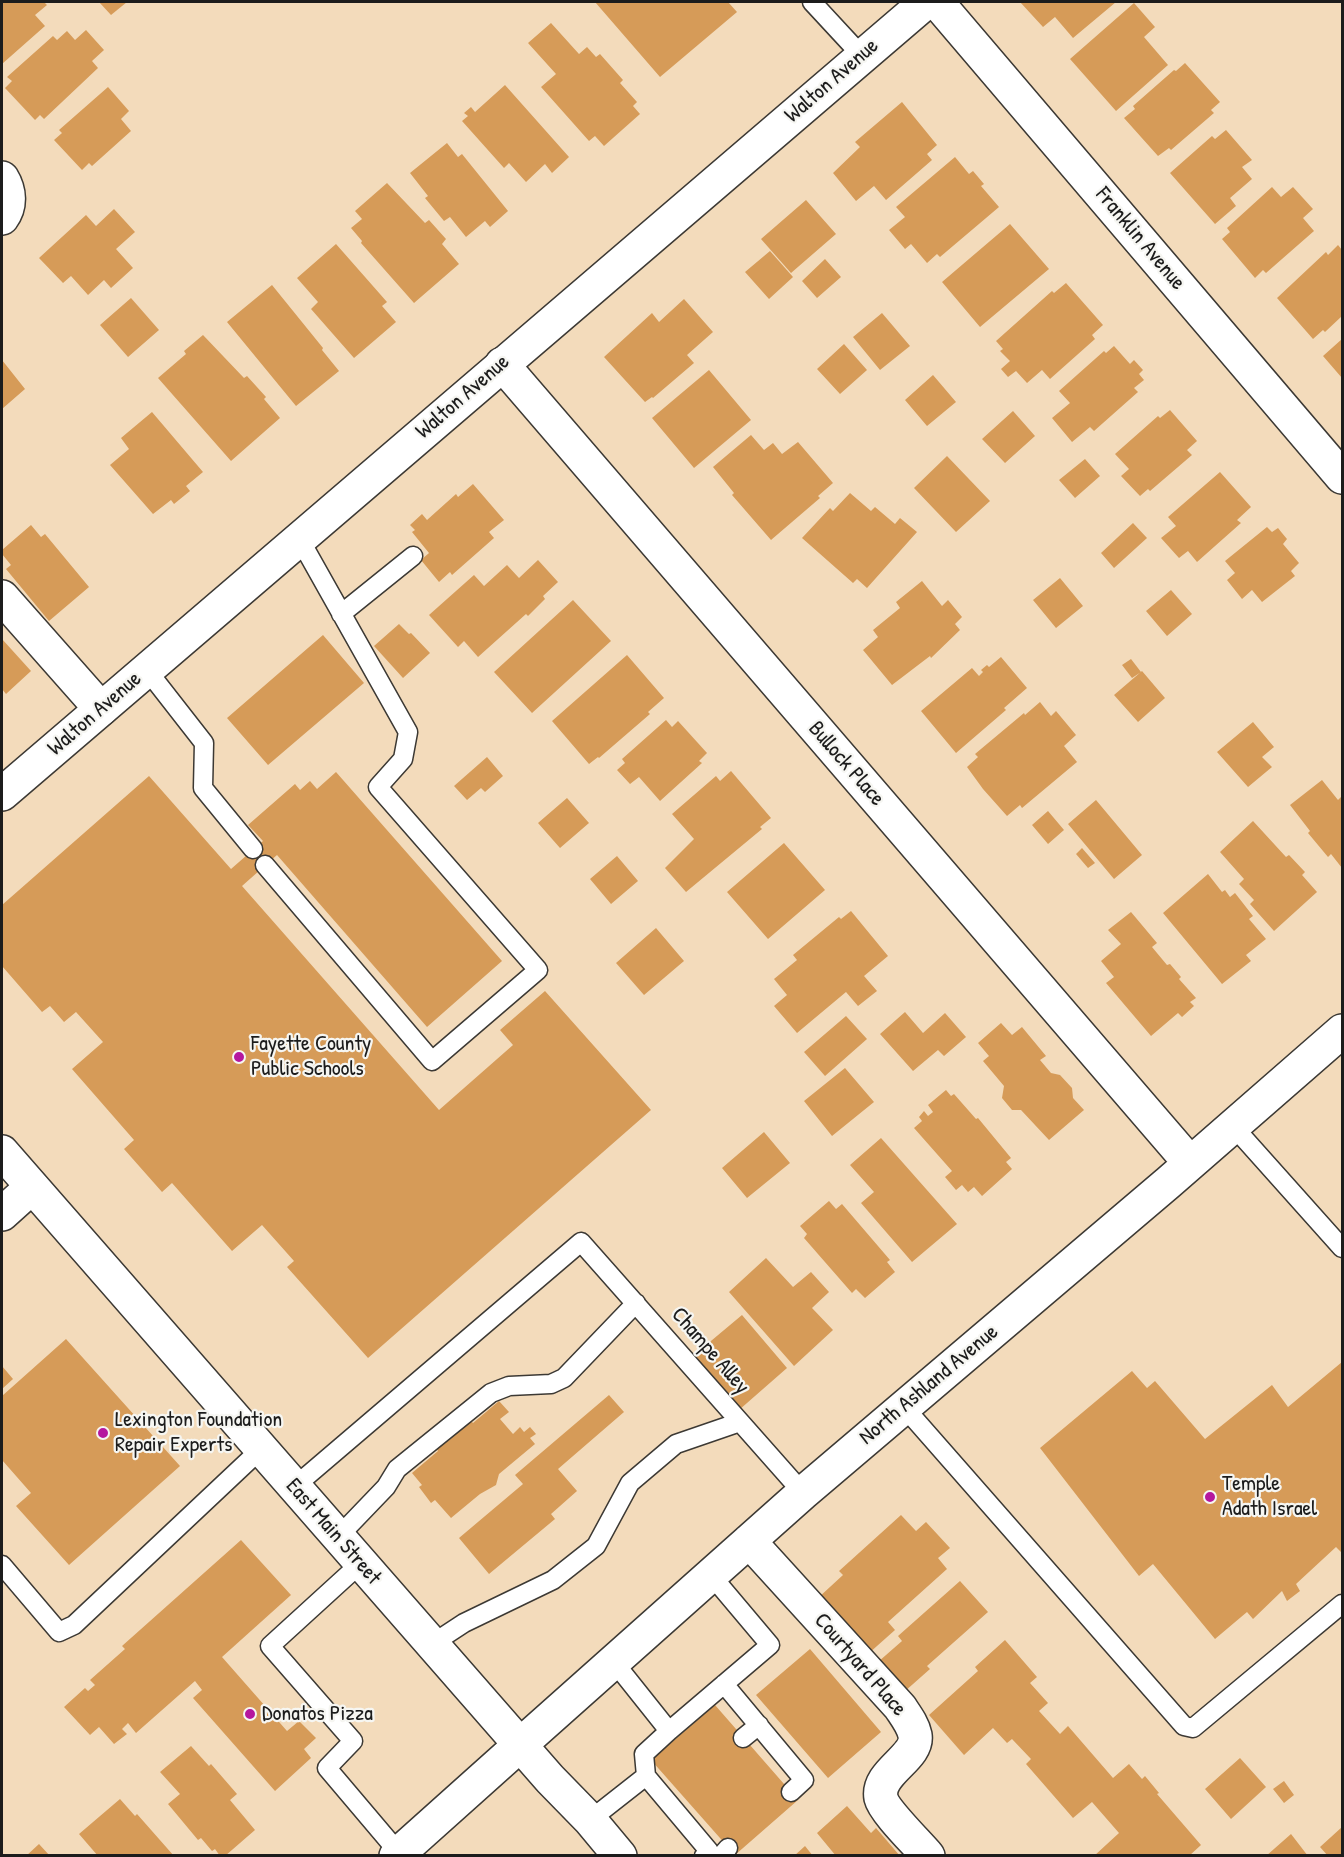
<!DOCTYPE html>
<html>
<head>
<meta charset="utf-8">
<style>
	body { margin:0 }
	#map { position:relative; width:1344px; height:1857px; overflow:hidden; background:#f3dbbb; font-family:"Patrick Hand",sans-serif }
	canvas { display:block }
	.frame { position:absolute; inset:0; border:3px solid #1c1c1c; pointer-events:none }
</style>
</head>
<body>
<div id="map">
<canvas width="1344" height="1857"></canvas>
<div class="frame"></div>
</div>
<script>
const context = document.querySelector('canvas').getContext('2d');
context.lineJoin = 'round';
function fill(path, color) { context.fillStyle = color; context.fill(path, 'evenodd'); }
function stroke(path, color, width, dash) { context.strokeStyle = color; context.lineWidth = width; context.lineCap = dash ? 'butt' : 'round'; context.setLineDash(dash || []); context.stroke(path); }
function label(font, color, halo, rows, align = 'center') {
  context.font = font + ' "Patrick Hand",sans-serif'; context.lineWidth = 4.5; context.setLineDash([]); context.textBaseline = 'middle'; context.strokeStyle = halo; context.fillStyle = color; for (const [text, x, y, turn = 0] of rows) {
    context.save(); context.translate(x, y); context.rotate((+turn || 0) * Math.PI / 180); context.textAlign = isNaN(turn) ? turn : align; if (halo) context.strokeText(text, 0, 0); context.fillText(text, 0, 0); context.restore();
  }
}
fill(new Path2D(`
	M2,2H44L47,5L35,15L45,26L2,64Z
	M99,2H127L111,15Z
	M595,2H728L737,12L660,77Z
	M1020,2H1116L1073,38L1055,17L1043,27Z
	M1134,3L1155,27L1144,37L1168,65L1116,111L1070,59Z
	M551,23L579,54L587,47L596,57L600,54L623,80L620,83L637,102L633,106L640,114L604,146L595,136L589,141L541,87L556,74L528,43Z
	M86,30L104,50L92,61L98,68L44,119L40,115L35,120L5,88L12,81L7,77L53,36L57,40L67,31L75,40Z
	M1185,63L1220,102L1211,110L1214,113L1171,150L1169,148L1158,156L1124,118L1135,109L1133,106L1174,70L1176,71Z
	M505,85L569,157L552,173L545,164L526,182L509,163L504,168L462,121L468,116L464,113L471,107L475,112Z
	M108,87L129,111L121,119L131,131L92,166L89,163L82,170L54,140L62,133L59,130Z
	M902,102L937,145L927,154L932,160L886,200L874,186L856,201L833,173L860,147L855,142Z
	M1226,130L1252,160L1242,167L1252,179L1230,198L1236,206L1215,224L1170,173L1212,136L1215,139Z
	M447,143L458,157L462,154L508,211L490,227L485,221L466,237L450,217L444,221L425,198L428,196L410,173Z
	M955,157L969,174L973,171L984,184L981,186L999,207L940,257L937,254L927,263L911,244L905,249L889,230L905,217L896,207Z
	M387,183L425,223L429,220L446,239L442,244L459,264L414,303L361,243L362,241L351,228L362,219L355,211Z
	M1272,187L1281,197L1293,187L1313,209L1303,218L1314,231L1266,273L1263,270L1255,278L1222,239L1230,232L1227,228Z
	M806,200L836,234L791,273L761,239Z
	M114,209L135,232L116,249L133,268L111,288L104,280L88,295L71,276L63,283L39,258L86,215L96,226Z
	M1010,224L1049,269L980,327L942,282Z
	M336,244L387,302L382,306L396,322L354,358L311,309L318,302L297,278Z
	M1338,245L1342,250V316L1325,332L1323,330L1313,339L1277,298L1326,252L1328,255Z
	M770,251L793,277L769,299L745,272Z
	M825,259L841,277L817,298L802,281Z
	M1066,283L1103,325L1092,335L1095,339L1050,379L1042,370L1027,383L1016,371L1008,377L1001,369L1010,361L1000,351L1003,349L996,341L1052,291L1054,293Z
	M272,285L323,348L322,350L339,371L296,406L227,322Z
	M131,298L159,330L128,357L100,325Z
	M684,299L713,332L687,355L694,363L653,398L652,397L645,402L604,357L652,313L659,322Z
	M882,313L910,346L880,370L853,337Z
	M203,335L244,378L247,376L266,397L264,399L280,418L231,461L158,378L186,354L184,351Z
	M1342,339V378L1323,356Z
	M844,344L867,370L840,394L817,369Z
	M1114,346L1130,364L1134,360L1143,370L1139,374L1144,380L1134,388L1138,392L1094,431L1090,427L1072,442L1052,418L1070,403L1059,391L1104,351L1106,353Z
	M2,360L25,389L2,409Z
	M709,370L751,420L694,468L652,418Z
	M933,375L956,402L927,426L905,400Z
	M1170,410L1197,441L1187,450L1192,455L1150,491L1148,489L1140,496L1121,476L1129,469L1115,454L1158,416L1160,418Z
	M1013,411L1035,436L1005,463L982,439Z
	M152,412L203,472L186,486L190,491L174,504L171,500L153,514L110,465L129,449L121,438Z
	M751,435L764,450L773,443L782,454L798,442L833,483L818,496L820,498L771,540L732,495L734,493L713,467Z
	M947,456L990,501L956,532L914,488Z
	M1085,459L1100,476L1075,498L1059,480Z
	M1220,472L1251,507L1237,520L1241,523L1197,562L1188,551L1179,558L1161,538L1176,526L1168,517Z
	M473,484L504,520L489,532L494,538L452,575L450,572L439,582L421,560L429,553L412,532L415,530L410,525L422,514L427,520L456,494L458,497Z
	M850,493L871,511L875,507L895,524L900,518L917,532L867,588L857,579L853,583L802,538L830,508L833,511Z
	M1133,523L1147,538L1114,568L1101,553Z
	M31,525L41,537L45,534L89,587L49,621L6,569L11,565L2,554V550Z
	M1267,527L1272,532L1278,528L1282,533L1287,539L1283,544L1299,563L1291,571L1295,576L1262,602L1252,590L1242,599L1227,580L1235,573L1225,561Z
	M538,560L558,582L543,596L545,599L528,616L526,614L478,657L464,641L458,647L429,615L474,575L484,586L507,565L519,578Z
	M1060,578L1083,606L1056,628L1033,600Z
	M922,581L942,606L948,600L962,617L955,624L960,630L931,658L930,656L892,685L863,650L878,637L873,630L900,608L896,602Z
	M1171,590L1192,614L1167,636L1146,611Z
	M573,600L611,641L532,713L494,672Z
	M399,624L409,634L411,633L430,653L403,678L374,646Z
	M323,635L364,683L268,765L227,718Z
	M2,639L31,671L6,694L2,689Z
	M627,655L664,698L648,712L650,714L599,758L598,757L589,764L552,721Z
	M1001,657L1027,688L1004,708L1006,710L956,753L921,711L972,668L979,676L983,672L981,670L987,665L989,667Z
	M1131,659L1141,672L1132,678L1122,665Z
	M1142,671L1165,698L1138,722L1114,695Z
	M1040,702L1051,716L1056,711L1076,735L1064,746L1077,762L1022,808L1020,805L1007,816L983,789L967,767L978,757L975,754L1024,713L1025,715Z
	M666,720L672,727L678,721L707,753L699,761L702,763L660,801L639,777L630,784L617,770L625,763L622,759Z
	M1253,722L1274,747L1262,757L1272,767L1248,787L1217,752Z
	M487,757L503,776L485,792L481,788L467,800L454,786Z
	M731,771L771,818L760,827L762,829L686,892L665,868L694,839L672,814L716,776L720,781Z
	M336,772L502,961L427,1027L277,855L242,886L439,1110L513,1045L500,1030L545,991L651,1110L368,1358L287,1267L294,1261L262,1225L232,1251L172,1183L162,1192L124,1149L134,1140L72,1069L103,1042L76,1012L64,1022L50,1006L42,1012L2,966V905L149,776L231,869L263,841L248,825L295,784L300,790L310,781L317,789Z
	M1322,780L1338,800L1342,796V868L1331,854L1328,857L1308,833L1310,831L1290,805Z
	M567,798L589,823L560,848L538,823Z
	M1096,800L1142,855L1114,879L1068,824Z
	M1048,811L1064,830L1048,844L1032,825Z
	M1253,821L1286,857L1289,855L1305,872L1302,875L1317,892L1274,931L1250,904L1254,900L1239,884L1244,879L1220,852Z
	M784,843L825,890L768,939L727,892Z
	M1082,848L1095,863L1088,868L1076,854Z
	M617,856L638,881L611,904L590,879Z
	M1208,874L1222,892L1225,890L1230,897L1235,893L1253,916L1249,919L1266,939L1246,955L1251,961L1222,984L1163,913Z
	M851,911L888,956L864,976L877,991L858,1006L846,992L797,1033L774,1006L787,995L774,979L797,960L793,955L839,917L841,919Z
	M1131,912L1157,943L1152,947L1167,965L1170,964L1181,977L1179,979L1196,998L1190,1002L1194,1006L1182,1017L1178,1013L1151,1036L1106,983L1114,977L1101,961L1121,944L1108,930Z
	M656,928L684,961L644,995L616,963Z
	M905,1012L923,1033L945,1013L966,1037L944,1056L938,1050L913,1071L880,1034Z
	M846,1016L867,1039L825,1076L804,1052Z
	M1001,1023L1012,1035L1022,1027L1046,1056L1040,1060L1051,1073L1060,1075L1072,1088L1073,1098L1084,1110L1049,1140L1021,1110H1012L1002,1098L1004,1086L983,1061L989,1056L978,1043Z
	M845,1068L874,1102L832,1136L804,1101Z
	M946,1090L951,1096L954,1094L976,1119L978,1118L1011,1158L1006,1162L1012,1169L982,1196L974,1187L968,1192L962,1185L956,1190L945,1177L952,1171L914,1128L922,1121L919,1117L924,1111L928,1116L933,1112L928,1105Z
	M764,1132L790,1163L747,1198L722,1168Z
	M881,1138L957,1224L912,1262L861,1203L874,1192L850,1165Z
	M829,1201L836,1209L842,1204L890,1260L887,1262L895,1272L865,1298L856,1289L852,1293L804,1238L807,1234L800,1226Z
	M766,1258L793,1287L811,1272L829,1292L812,1308L833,1330L794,1366L729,1292Z
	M742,1315L787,1368L739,1410L693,1356Z
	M66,1339L180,1466L69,1565L16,1506L31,1493L2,1460V1396Z
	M1342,1362V1553L1336,1547L1296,1584L1300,1591L1287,1601L1282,1591L1253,1619L1247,1612L1215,1639L1153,1564L1139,1576L1040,1448L1132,1371L1147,1388L1155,1381L1205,1439L1272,1385L1288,1407Z
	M2,1366L13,1379L2,1389Z
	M609,1395L624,1412L558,1469L577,1491L551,1514L555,1519L489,1574L459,1538L523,1484L515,1475Z
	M499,1401L509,1412L500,1419L513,1434L520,1427L524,1432L530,1427L536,1434L530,1438L535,1444L499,1474L496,1485L480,1494L451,1518L435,1500L431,1503L419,1487L422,1485L412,1473L438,1451L436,1448L446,1439L448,1441L471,1421L473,1423Z
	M901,1515L916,1531L926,1522L950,1548L938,1558L947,1569L888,1622L895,1630L868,1654L818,1598L843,1575L839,1571Z
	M241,1540L291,1595L222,1657L287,1731L299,1721L316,1738L304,1749L311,1758L275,1791L193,1698L202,1690L195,1681L136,1733L128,1723L122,1729L127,1734L114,1744L99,1727L90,1735L64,1707L85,1688L88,1691L95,1685L90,1680L125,1649L122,1646Z
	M960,1581L988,1612L927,1666L930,1669L904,1692L878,1662L902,1641L898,1636Z
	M1005,1640L1037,1677L1030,1683L1048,1703L1039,1711L1060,1734L1068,1726L1113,1778L1129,1764L1142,1779L1145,1776L1159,1793L1157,1794L1201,1845L1189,1856H1094L1119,1833L1092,1802L1073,1818L1026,1764L1031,1759L1012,1739L1007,1743L993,1728L964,1755L929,1715L978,1671L975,1667Z
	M810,1649L881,1732L828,1778L756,1695Z
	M715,1705L798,1800L735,1855L651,1760Z
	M191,1746L209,1766L211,1764L237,1794L230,1800L255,1830L225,1856H220L215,1849L212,1851L201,1838L198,1840L168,1804L180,1794L160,1772Z
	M1240,1758L1266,1787L1231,1819L1205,1789Z
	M1284,1781L1294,1795L1284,1803L1273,1789Z
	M120,1799L135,1816L137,1814L174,1856H98L79,1834Z
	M847,1806L871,1833L876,1828L900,1856H836L817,1833Z
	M1342,1827V1856H1328L1320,1847Z
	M1291,1834L1308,1856H1266Z
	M39,1844L50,1856H26Z
	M805,1846L813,1856H794Z`), '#d69b58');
const service = new Path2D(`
	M812,2L862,56
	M341,614L413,556
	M147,670L204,743L203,788L253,849
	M265,865L432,1061L538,970L378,787L403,759L408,732L299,538
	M1233,1126L1342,1248
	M904,1407L1184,1726L1193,1728L1342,1604
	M294,1487L581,1242L803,1493
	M338,1537L386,1487L397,1469L491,1393L509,1386L551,1384L564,1378L636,1303
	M361,1563L270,1646L353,1741L327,1768L399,1853
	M2,1565L59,1632L74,1625L261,1449
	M432,1644L464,1623L553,1580L596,1546L630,1483L676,1444L740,1422
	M614,1662L669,1731L644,1754L646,1776
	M724,1684L804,1780L791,1792
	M669,1731L770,1645L711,1575
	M743,1738L759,1725
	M590,1820L646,1776L709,1851L704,1856
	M721,1856L728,1848`);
const minor = new Path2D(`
	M937,2L1342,477
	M2,178C10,191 11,206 2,218
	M502,364L1190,1163
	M2,597L101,709
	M2,1214L32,1187
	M749,1541L900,1707C906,1716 913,1725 915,1735C919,1758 876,1772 881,1798C884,1811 918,1844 928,1856
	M520,1745L803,1493L1169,1182L1342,1031`);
const tertiary = new Path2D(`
	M2,794L926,2
	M396,1856L520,1745`);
const primary = new Path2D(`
	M2,1152L550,1779L590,1820L620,1856`);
stroke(service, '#3c3934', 21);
stroke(minor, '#3c3934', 36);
stroke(tertiary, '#3c3934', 36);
stroke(primary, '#3c3934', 36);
stroke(service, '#fff', 18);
stroke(minor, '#fff', 33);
stroke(tertiary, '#fff', 33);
stroke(primary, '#fff', 33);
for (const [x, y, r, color] of [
	[239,1057,6,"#b5179e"],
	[103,1433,6,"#b5179e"],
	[1210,1497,6,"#b5179e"],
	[250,1714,6,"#b5179e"]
]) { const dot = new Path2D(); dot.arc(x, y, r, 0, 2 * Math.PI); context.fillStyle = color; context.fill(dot); stroke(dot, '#f6f6f2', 2); }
label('22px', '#1c1c1c', '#f6f6f2', [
	["Walton Avenue",832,81,-41],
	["Franklin Avenue",1140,239,50],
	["Walton Avenue",463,397,-41],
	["Walton Avenue",95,714,-41],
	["Bullock Place",846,764,49],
	["Champe Alley",710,1351,49],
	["North Ashland Avenue",929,1385,-40],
	["East Main Street",333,1532,49],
	["Courtyard Place",860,1665,49]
]);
label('22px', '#1c1c1c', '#f6f6f2', [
	["Fayette County",251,1044],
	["Public Schools",251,1069],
	["Lexington Foundation",115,1420],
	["Repair Experts",115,1445],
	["Temple",1222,1484],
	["Adath Israel",1222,1509],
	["Donatos Pizza",262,1714]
], 'left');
</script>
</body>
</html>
